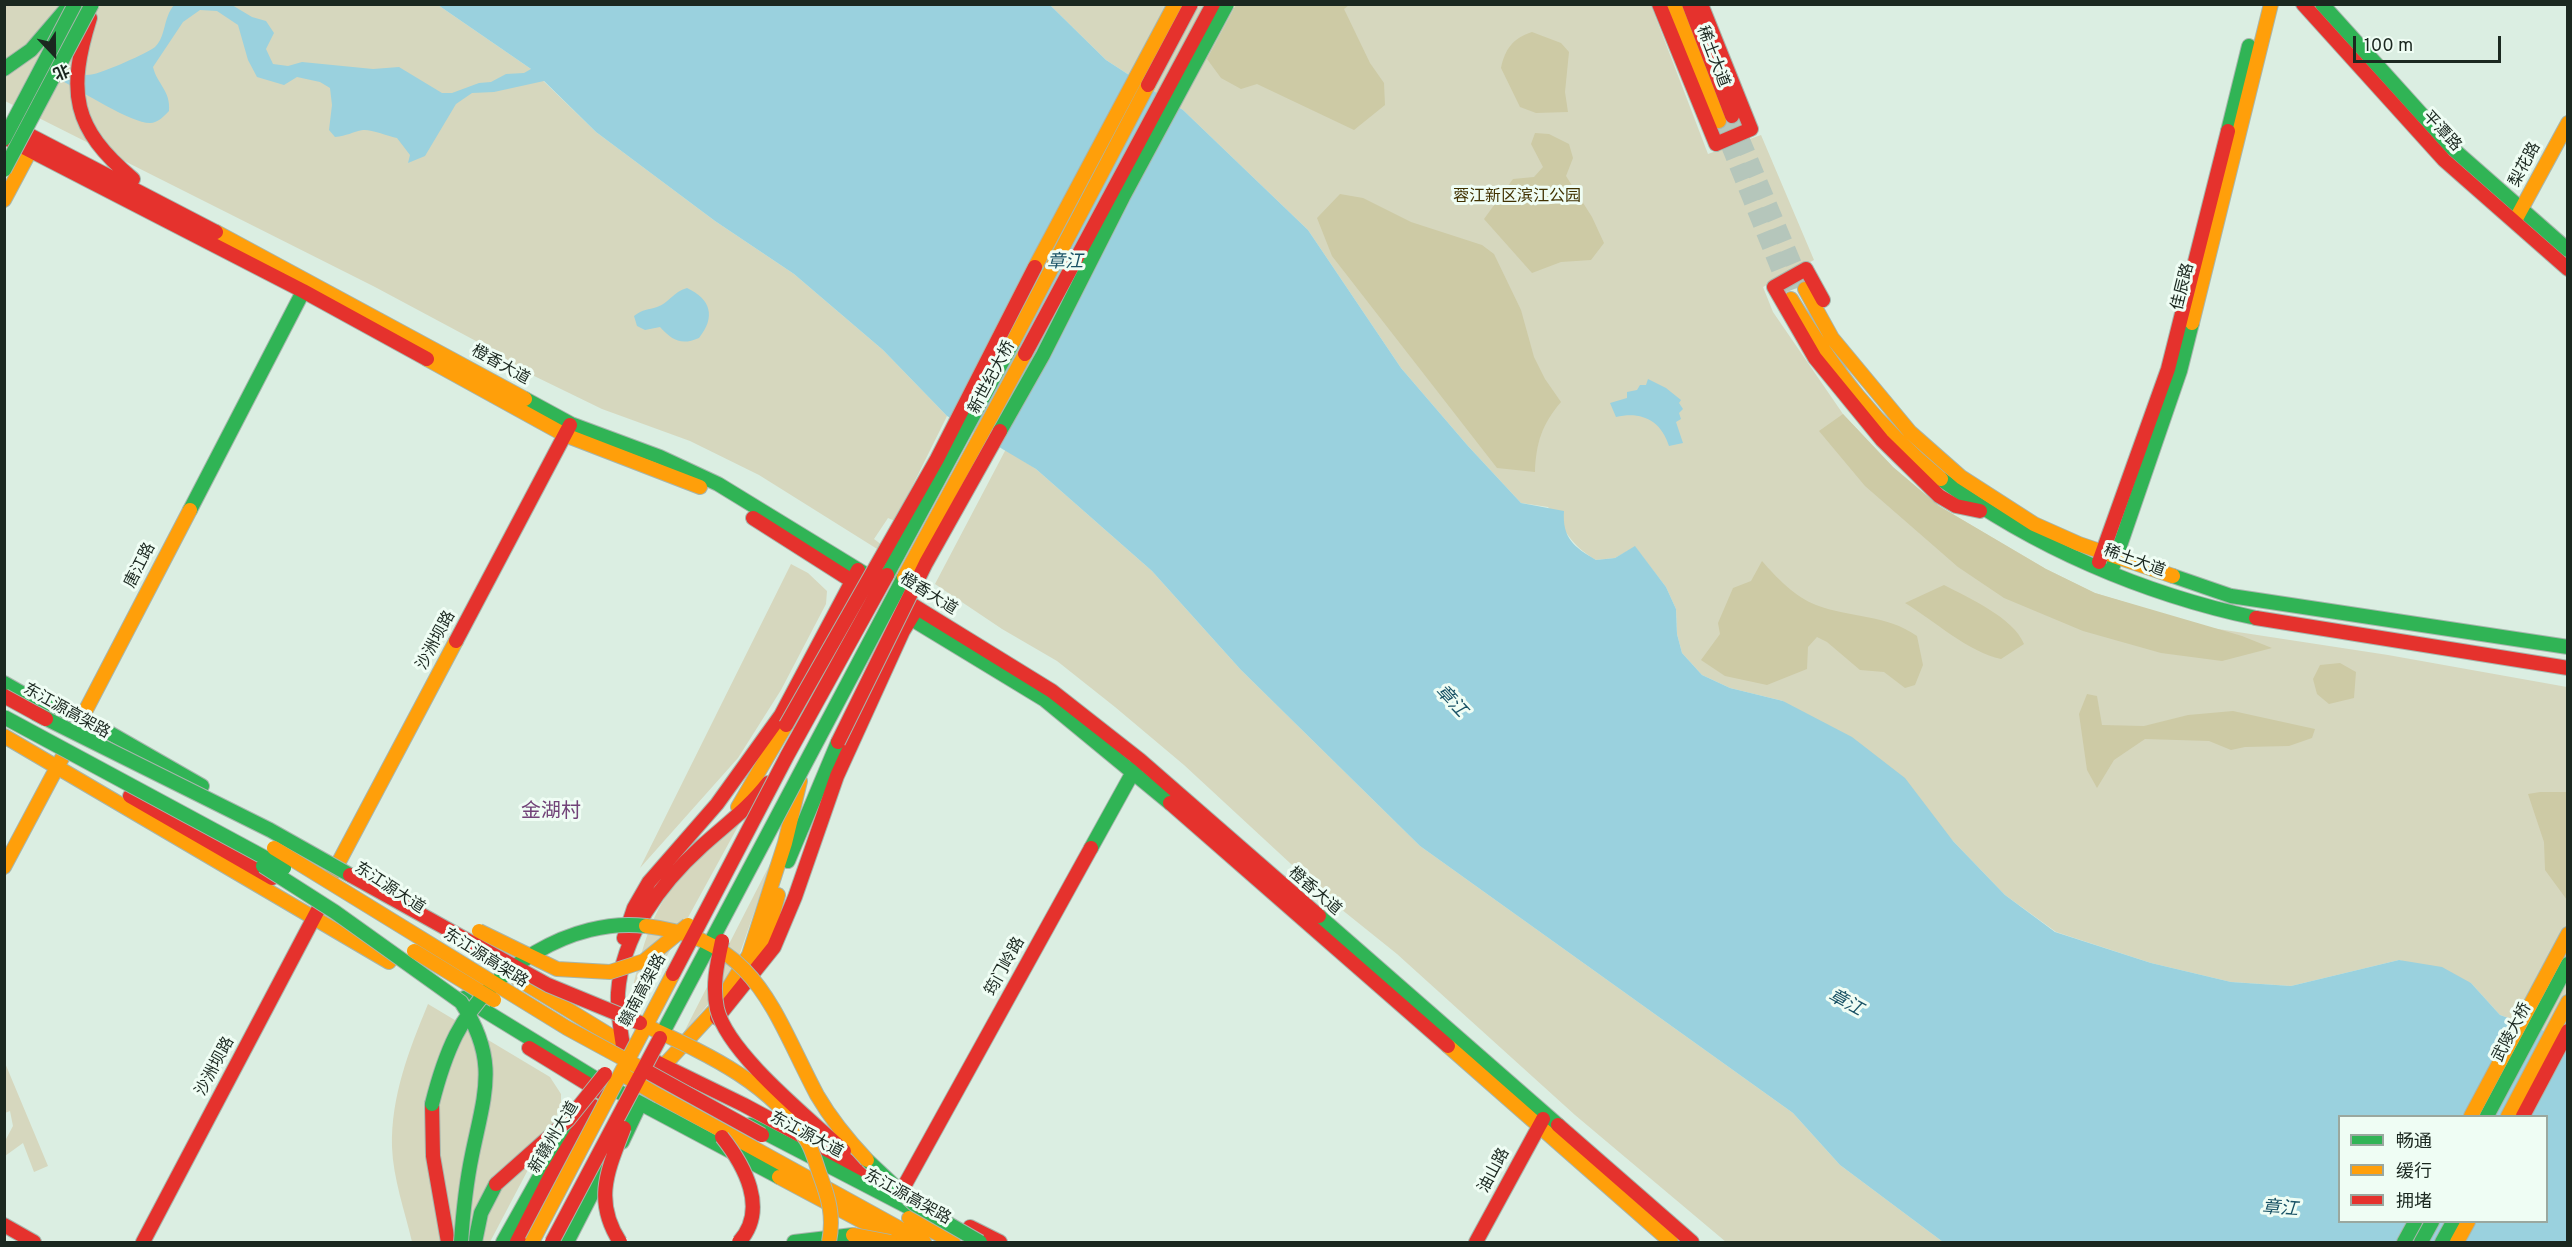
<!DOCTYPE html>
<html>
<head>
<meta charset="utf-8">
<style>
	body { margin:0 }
	#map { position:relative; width:2572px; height:1247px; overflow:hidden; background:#dbeee2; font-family:Overpass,"Noto Sans SC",sans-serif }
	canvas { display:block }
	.frame { position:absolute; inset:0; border:6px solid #1b2820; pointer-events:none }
	.legend { position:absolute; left:2338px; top:1115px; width:210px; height:108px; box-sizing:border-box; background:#effdf4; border:2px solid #9aa89f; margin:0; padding:8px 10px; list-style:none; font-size:18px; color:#1b2820 }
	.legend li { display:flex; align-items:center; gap:12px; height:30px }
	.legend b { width:30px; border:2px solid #9aa89f }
	.north { position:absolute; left:24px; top:24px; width:60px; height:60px; -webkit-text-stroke:4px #effdf4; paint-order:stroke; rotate:158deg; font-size:16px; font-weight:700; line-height:24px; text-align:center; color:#1b2820 }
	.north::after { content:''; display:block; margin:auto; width:21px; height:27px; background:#1b2820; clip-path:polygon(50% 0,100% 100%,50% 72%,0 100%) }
	.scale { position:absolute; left:2353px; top:36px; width:148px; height:27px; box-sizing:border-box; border:3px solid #1b2820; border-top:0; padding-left:8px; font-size:18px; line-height:21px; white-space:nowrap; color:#1b2820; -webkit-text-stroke:4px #effdf4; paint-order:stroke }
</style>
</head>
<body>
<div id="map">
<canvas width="2572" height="1247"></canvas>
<div class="frame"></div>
<ul class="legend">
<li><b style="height:8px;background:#30b455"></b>畅通</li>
<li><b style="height:8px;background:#ff9f0a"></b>缓行</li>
<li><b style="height:8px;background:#e5322d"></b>拥堵</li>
</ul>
<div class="north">北</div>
<div class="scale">100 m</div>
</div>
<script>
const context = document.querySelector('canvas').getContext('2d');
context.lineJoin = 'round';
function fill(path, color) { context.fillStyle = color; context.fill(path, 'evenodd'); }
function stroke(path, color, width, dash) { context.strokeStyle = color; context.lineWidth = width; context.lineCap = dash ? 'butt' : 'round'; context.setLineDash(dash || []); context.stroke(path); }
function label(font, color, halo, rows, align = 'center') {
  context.font = font + ' Overpass,"Noto Sans SC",sans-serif'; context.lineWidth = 6; context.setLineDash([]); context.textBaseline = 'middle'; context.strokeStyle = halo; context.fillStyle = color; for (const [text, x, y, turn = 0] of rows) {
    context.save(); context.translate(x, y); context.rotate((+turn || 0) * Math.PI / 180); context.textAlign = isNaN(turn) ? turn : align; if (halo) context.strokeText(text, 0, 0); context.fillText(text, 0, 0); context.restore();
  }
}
fill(new Path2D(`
	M4,5H438L531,69L596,132L715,221L794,274L883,350L947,416L895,521L888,518L874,539L886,548L882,552L759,475L690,441L602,409L528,373L489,348L375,287L5,101Z
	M1050,5H1651L1708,154L1761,135L1814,260L1763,287L1773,312L1843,414L1893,467L1939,506L2046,569L2095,593L2205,627L2388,655L2567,687V1039L2500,1015L2471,983L2399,960L2291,986L2231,982L2151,963L2056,932L2005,895L1953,841L1783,701L1730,688L1702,675L1682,653L1677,634L1676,609L1666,587L1635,547L1615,558L1596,560C1570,545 1566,530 1548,507L1521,503L1468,446L1401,368L1308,230L1183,110L1106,60Z
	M1006,449L1036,469L1152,571L1241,670L1420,846L1793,1113L1840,1165L1943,1242H1726L1575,1115L1397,954L1331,901L1184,765L1115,707L1057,661L1002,629L935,584Z
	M791,564L808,573L827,591L826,604L781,690L738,758L640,868Z
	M742,819L639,1007L629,1002C637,971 643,939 658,910C677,873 712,846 742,819Z
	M773,858L732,976L683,1034Z
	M428,1004L550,1077L561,1094V1107L490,1242H412C405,1212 393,1178 392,1147C391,1096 409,1050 428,1004Z
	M5,1063L48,1166L34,1172L23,1143L5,1156V1141L13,1126L10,1111L5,1113Z`), '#d6d7be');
fill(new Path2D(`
	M1236,5H1349L1344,9L1370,63L1384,83L1385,105L1354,130L1257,84L1241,89L1221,78L1207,59Z
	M1532,32L1561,43L1569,52L1565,92L1568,112L1536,113L1520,107L1501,68C1505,49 1513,38 1532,32Z
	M1535,133L1549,134L1569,144L1573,158L1566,176L1592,217L1604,243L1591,260L1561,262L1532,273L1484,219L1513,179L1534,177L1543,167L1531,144Z
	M1340,194L1363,198L1411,222L1482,245L1494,254L1521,310L1534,357L1545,379L1561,402C1542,424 1536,443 1535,472L1497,468L1332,256L1317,218Z
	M1843,414L1893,467L1939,506L2046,569L2095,593L2242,636L2272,648L2222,661L2161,653L2083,631L2004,598L1958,567L1865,486L1819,431Z
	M1762,561C1776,577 1795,597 1816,605C1850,618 1886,614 1917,636L1923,665L1915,685L1905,688L1884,672L1860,670L1827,642L1817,637L1808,647L1807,669L1767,685L1725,676L1701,660L1720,634L1718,623L1733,588L1751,581Z
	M1944,585C1969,598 2014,618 2024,644L2001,659C1970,653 1933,620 1905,603Z
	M2340,663L2356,672L2354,698L2329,704L2317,694L2313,679L2320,665Z
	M2087,694L2097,696L2102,725L2144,726L2188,715L2233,711L2315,729L2312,738L2289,746L2245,747L2231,750L2209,741L2145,739L2114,760L2097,788L2087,770L2079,714Z
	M2540,792H2567V900L2545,870L2544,842L2528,794Z`), '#cdcaa5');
fill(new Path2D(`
	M174,5H232L252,17L266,21L274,33L266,49L273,64L288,66L302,62L373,69L399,67L442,93H452L479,83L491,82L506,74L524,73L531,69L438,5H1050L1106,60L1183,110L1308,230L1401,368L1468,446L1521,503L1564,511C1562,538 1574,547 1596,560L1615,558L1635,546L1666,587L1676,609L1677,634L1682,653L1702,675L1730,688L1783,701L1852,737L1905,778L1953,841L2005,895L2055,932L2151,963L2231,982L2291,986L2399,960L2442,967L2471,983L2500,1015L2567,1039V1242H1943L1840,1165L1793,1113L1420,846L1241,670L1152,571L1036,469L947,416L883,350L794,274L715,221L596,132L544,81L494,92L472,93L456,104L425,156L408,163L410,155L397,138C388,136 370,129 363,130C352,132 347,136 335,137L329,130L332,105L330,88L320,82L297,77L284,85L257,77L248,60L238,25L217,11L200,10L183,22L153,67C157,84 171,91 169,111C164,116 158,123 150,123C131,123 83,92 64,82C74,71 82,77 94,74C104,72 148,53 155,47C166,37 163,18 174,5ZM2340,1116H2546V1222H2340Z
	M687,288C711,299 716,317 699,338C681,346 672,340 660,327L645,330L637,326L634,316C643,309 648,310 657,307C669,303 673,292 687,288Z
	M1648,379L1666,388L1681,400L1679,403L1683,409L1679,413L1681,419L1676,422L1683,443L1669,446C1661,420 1641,411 1616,417L1610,403L1627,398V392L1637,390L1640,385H1646Z`), '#9ad1de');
stroke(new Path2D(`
	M1732,116L1803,286
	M1719,121L1791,299`), '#b5c6bb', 16, [16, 8]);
const fast = new Path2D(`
	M2322,4L2452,148L2568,250
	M4,69L31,50L67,8
	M2228,131L2249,46
	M525,399L571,424L660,457L718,484L870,577
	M1941,479C2034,547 2143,594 2256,618
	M190,510L307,284
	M2113,566L2180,371L2192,323
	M2173,576L2231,596L2568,647
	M900,612L1045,700L1170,803
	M4,683L64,717
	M52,700L202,786
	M1091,848L1138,763
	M788,861L838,742
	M1319,916L1558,1125
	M464,998L606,1085L779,1177
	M2487,1116L2568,964
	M750,1125L912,1209
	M622,1142L640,1104
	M475,1242L481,1213L496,1184
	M503,1242L568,1126
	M567,1242L605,1168
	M794,1242L853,1235
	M2404,1242L2415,1222
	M2421,1242L2432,1222
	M2442,1242L2453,1222`);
const slow = new Path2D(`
	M1674,4L1719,121
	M4,200L36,140
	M2517,217L2568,123
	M216,232L525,399
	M1805,289L1832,338L1910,432L1961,477L2034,524L2079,544L2173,576
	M1791,299C1835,372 1875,424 1941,479
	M2192,323L2271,4
	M427,359L565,435L700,487
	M77,727L190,510
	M4,736L389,962
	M738,807L786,725
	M4,867L62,758
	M333,873L456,641
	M753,966L766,940L778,895
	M518,979L629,1047
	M1448,1046L1671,1242
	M657,1073L715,1010L749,955L785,843L800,781
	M659,1096L924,1242
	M2471,1116L2568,934
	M2508,1116L2568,1002
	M779,1177L901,1242
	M909,1218L953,1242
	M2457,1242L2468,1222`);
const jam = new Path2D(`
	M1659,4L1716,144L1751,129L1701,4
	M1689,4L1732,116
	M2303,4L2444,160L2568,269
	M90,18C67,92 72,128 133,179
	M12,126L216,232
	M6,138L303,291L427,359
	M1823,300L1806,269L1774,287L1815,358L1882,440L1939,496L1956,506L1980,511
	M753,518L863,588
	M2099,562L2168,369L2228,131
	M906,601L1052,691L1140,760L1319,916
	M2256,618L2568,668
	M456,641L570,425
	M130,796L272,878
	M1170,803L1448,1046
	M624,938L634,908L649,882L717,804L781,715L858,570
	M717,1018L774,947L795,897L837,776L903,631L917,608
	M529,1048L604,1094
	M624,1052C621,1033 617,1013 618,993C622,935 660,884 702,846C725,825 749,808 768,783
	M654,1061L744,1105L876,1176
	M432,1104L433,1156L448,1242
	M2523,1116L2568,1031
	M1558,1125L1692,1242
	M902,1190L1091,848
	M4,1225L34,1242
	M970,1227L1000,1242
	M143,1242L319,908
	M517,1242L552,1173L593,1106
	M1476,1242L1543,1119`);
stroke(fast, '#a7b6ad', 16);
stroke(slow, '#a7b6ad', 16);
stroke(jam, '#a7b6ad', 16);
stroke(fast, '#30b455', 14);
stroke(slow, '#ff9f0a', 14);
stroke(jam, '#e5322d', 14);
const fastBridge = new Path2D(`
	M4,139L75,4
	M4,170L92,4
	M1000,431L1043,355L1123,197L1227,4
	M887,575L1013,342
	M35,713L270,830L350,875
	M4,717L284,868
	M263,866L335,912L461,1002C499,1060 485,1092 472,1155C466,1184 463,1213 461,1242
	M660,1038L904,577
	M432,1104C438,1080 445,1057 456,1035C490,969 571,917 646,926
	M867,1160L914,1204L980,1242`);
const slowBridge = new Path2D(`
	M1035,267L1175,4
	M1013,342L1148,85
	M904,577L1025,354
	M274,848L567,1028L648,1072
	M646,926C757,939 772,1010 817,1095C831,1119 848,1140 867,1160
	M479,931L557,969L610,972L644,961L688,925
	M414,951L494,1000
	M640,1023C702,1052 769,1080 807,1141C813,1151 816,1164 820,1175C829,1199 834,1217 829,1242
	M625,1076L659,1096
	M853,1235L890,1242
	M532,1242L673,974`);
const jamBridge = new Path2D(`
	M1148,85L1191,4
	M1025,354L1213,4
	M4,696L46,719
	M786,725L937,459L1035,267
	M838,742L926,563L1000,431
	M350,875L548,985L640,1023
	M722,941C717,964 712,986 717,1009C728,1054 809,1118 844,1151
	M673,974L787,756L887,575
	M648,1072L762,1135
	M722,1137C744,1165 769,1209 739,1242
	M496,1184L568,1120L605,1074
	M552,1242L660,1038
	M620,1242C593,1200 608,1170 624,1128`);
stroke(fastBridge, '#a7b6ad', 16, []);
stroke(slowBridge, '#a7b6ad', 16, []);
stroke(jamBridge, '#a7b6ad', 16, []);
stroke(fastBridge, '#30b455', 14);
stroke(slowBridge, '#ff9f0a', 14);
stroke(jamBridge, '#e5322d', 14);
label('16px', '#1b2820', '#effdf4', [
	["稀土大道",1712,57,69],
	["平潭路",2441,132,47],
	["梨花路",2526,165,-62],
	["佳辰路",2184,287,-76],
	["橙香大道",500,366,29],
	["新世纪大桥",993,378,-62],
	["稀土大道",2134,562,20],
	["唐江路",141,566,-63],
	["橙香大道",928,595,32],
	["沙洲坝路",437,641,-62],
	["东江源高架路",66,712,29],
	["东江源大道",389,889,33],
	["橙香大道",1314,892,41],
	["东江源高架路",485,959,32],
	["筠门岭路",1006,967,-61],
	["赣南高架路",644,991,-62],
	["武陵大桥",2513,1033,-62],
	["沙洲坝路",216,1067,-62],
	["东江源大道",806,1136,28],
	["新赣州大道",555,1138,-59],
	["油山路",1495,1171,-62],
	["东江源高架路",907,1198,29]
]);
label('16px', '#403100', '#effdf4', [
	["蓉江新区滨江公园",1517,198]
]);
label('italic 18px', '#195265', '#effdf4', [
	["章江",1065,263],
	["章江",1450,702,47],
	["章江",1845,1004,29],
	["章江",2280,1210,4]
]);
label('20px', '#714378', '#effdf4', [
	["金湖村",551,813]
]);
</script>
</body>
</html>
